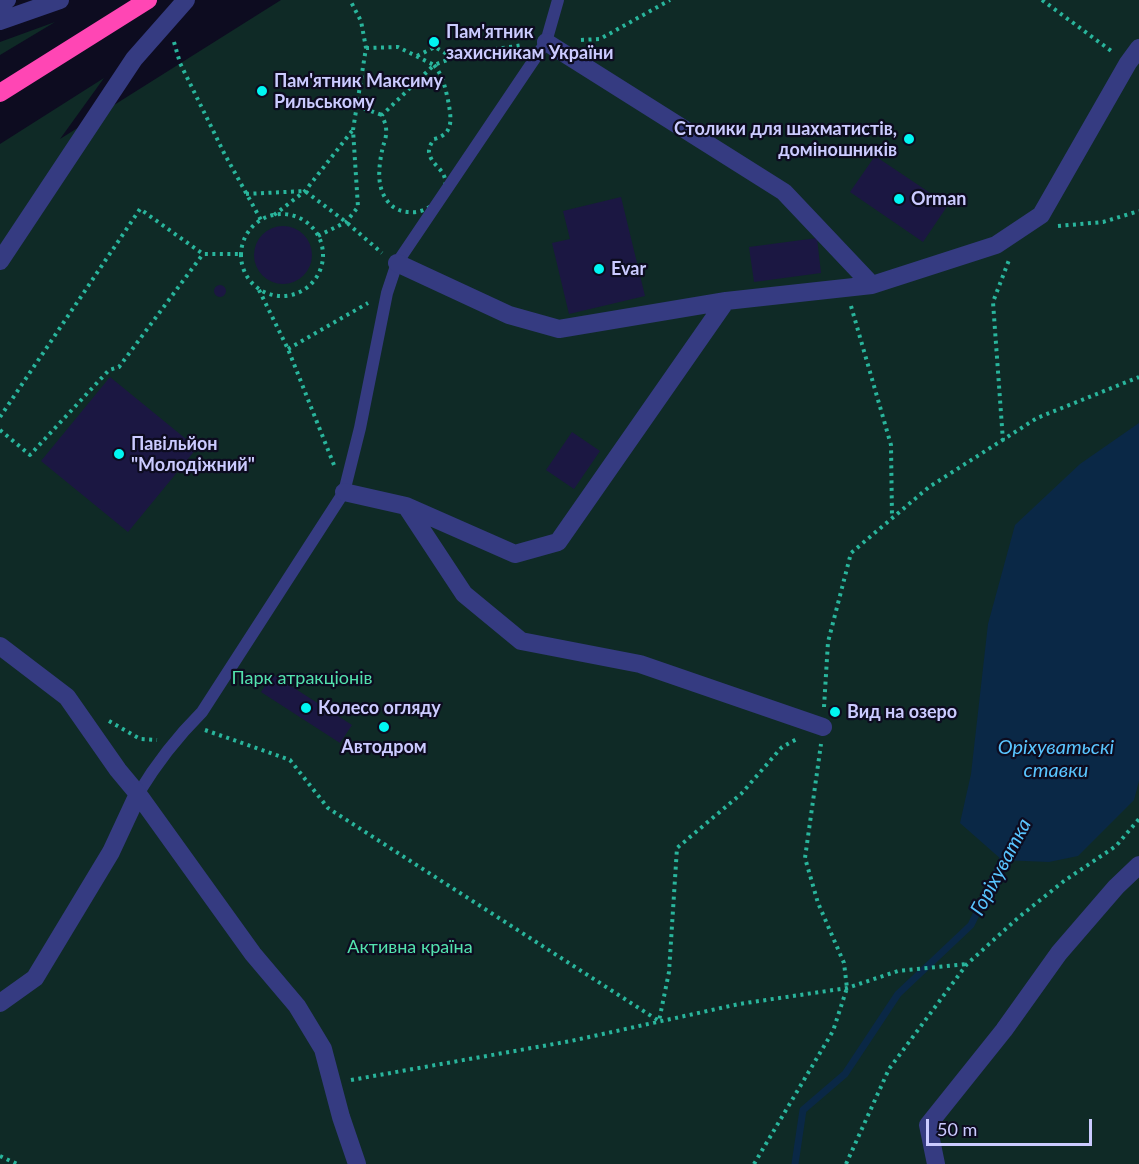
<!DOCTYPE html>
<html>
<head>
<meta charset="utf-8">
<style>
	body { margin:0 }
	#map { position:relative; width:1139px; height:1164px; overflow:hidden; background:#0d0c20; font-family:Lato,sans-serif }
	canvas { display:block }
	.scale { position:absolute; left:926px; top:1119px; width:166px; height:27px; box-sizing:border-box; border:3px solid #cbcbff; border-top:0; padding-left:8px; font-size:18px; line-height:21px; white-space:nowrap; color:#cbcbff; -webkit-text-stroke:4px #0d0c20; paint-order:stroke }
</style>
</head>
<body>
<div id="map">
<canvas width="1139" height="1164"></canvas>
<div class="scale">50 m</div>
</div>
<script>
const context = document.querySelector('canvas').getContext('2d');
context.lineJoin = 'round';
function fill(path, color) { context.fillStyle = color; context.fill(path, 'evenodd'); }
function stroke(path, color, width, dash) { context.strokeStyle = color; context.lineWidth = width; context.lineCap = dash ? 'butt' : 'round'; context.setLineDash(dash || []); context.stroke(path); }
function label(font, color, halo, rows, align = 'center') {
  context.font = font + ' Lato,sans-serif'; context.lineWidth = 4.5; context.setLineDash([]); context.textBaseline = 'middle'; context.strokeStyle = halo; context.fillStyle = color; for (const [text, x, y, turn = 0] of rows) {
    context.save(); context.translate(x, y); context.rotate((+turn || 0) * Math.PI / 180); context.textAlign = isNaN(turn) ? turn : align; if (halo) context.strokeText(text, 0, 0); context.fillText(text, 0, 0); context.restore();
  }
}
fill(new Path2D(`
	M281,0H1139V1164H0V144L104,78L60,139Z
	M55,22L0,55V42Z`), '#0f2a26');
fill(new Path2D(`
	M1139,423V781L1134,800L1078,856L1049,862L1002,860L960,823L971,774L988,624L1015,525L1080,464Z`), '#0a2846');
stroke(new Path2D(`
	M795,1164L803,1110L845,1074L898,994L971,925L1005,854`), '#0a2846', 7);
fill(new Path2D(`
	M875,156L948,205L923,242L850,192Z
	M621,197L645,296L569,314L552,243L570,239L563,211Z
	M254 255a29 29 0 1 1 58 0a29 29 0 1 1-58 0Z
	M817,238L821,273L754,282L749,247Z
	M214 291a6 6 0 1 1 12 0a6 6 0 1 1-12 0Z
	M110,377L197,448L128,532L41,461Z
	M572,432L600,451L574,489L546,470Z
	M272,674L352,725L340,743L261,692Z`), '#1b1742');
stroke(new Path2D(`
	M1042,0L1114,53
	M581,40L600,39L670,0
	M174,42L180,63L224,153L261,220
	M366,48L398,47L434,65L463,54L523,45
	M417,56L435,47L452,57
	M434,65C443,76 445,87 448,100C451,117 455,134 434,139C431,144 427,149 430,156C433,165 443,169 445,179C449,197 426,214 410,212C402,212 394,209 389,203C375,187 379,165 383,146C385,141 387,134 386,128C386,124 383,119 382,115Z
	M357,106L382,115
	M246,194L305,191L346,222L382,253
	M241 255a41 41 0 1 1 82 0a41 41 0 1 1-82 0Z
	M274,215L305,191L352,131
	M1058,226L1103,222L1139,211
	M318,236L346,222L358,207L353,130L366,48L361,21L350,0
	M259,290L288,349L334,465
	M851,306L891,445L892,517
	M288,349L368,303
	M0,417L140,209L203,254H241
	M0,430L30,455L109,370L119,367L203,254
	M1003,441L993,302L1009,260
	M824,707L828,642L851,553L929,487L1037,418L1139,377
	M109,721L140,739L157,740
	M205,730L290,760L328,808L659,1021L669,972L677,848L741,794L782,747L797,739
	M351,1080L571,1041L739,1004L847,988L898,971L967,964
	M0,1156L17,1164
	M754,1164L833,1031L847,988L844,963L818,903L805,858L821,744
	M846,1164L889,1069L967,964L1019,917L1064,881L1116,846L1139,819`), '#29b59c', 4, [3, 4.5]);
stroke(new Path2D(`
	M138,794C156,764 177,737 202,712L344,492L360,428L387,293L397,263L546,42L558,0`), '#353b81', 12);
stroke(new Path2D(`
	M0,4L7,0
	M0,21L60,0
	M546,42L784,192L872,285
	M0,261L134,59L186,0
	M397,263L509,315L559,329L726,301L872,285L996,245L1041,215L1128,63L1139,48
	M344,492L406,506L515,554L558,542L726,301
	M406,506L464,594L521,641L640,664L823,727
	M0,646L67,697L118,770L138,794L253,954L297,1006L323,1049L341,1117L357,1164
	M0,1003L35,978L111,852L138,794
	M936,1164L928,1125L1004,1030L1059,953L1116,887L1139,865`), '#353b81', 18);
stroke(new Path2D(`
	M0,93L148,0`), '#ff46b4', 18);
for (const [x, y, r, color] of [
	[434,42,6,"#00f6f2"],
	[262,91,6,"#00f6f2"],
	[909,139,6,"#00f6f2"],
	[899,199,6,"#00f6f2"],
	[599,269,6,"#00f6f2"],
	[119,454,6,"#00f6f2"],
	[306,708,6,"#00f6f2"],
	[835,712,6,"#00f6f2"],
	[384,727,6,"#00f6f2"]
]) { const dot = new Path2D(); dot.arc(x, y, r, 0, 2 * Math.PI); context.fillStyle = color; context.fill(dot); stroke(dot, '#0d0c20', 2); }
label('bold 18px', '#cbcbff', '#0d0c20', [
	["Пам'ятник",446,32],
	["захисникам України",446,53],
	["Пам'ятник Максиму",274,81],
	["Рильському",274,102],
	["Столики для шахматистів,",897,129,"right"],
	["доміношників",897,150,"right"],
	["Orman",911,199],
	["Evar",611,269],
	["Павільйон",131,444],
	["\"Молодіжний\"",131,465],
	["Колесо огляду",318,708],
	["Вид на озеро",847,712],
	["Автодром",384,747,"center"]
], 'left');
label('18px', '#53e3ae', '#0d0c20', [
	["Парк атракціонів",302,678],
	["Активна країна",410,947]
]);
label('italic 20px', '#59c5ff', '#0d0c20', [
	["Оріхуватьскі",1056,748],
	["ставки",1056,771],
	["Горіхуватка",1001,867,-62]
]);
</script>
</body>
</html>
